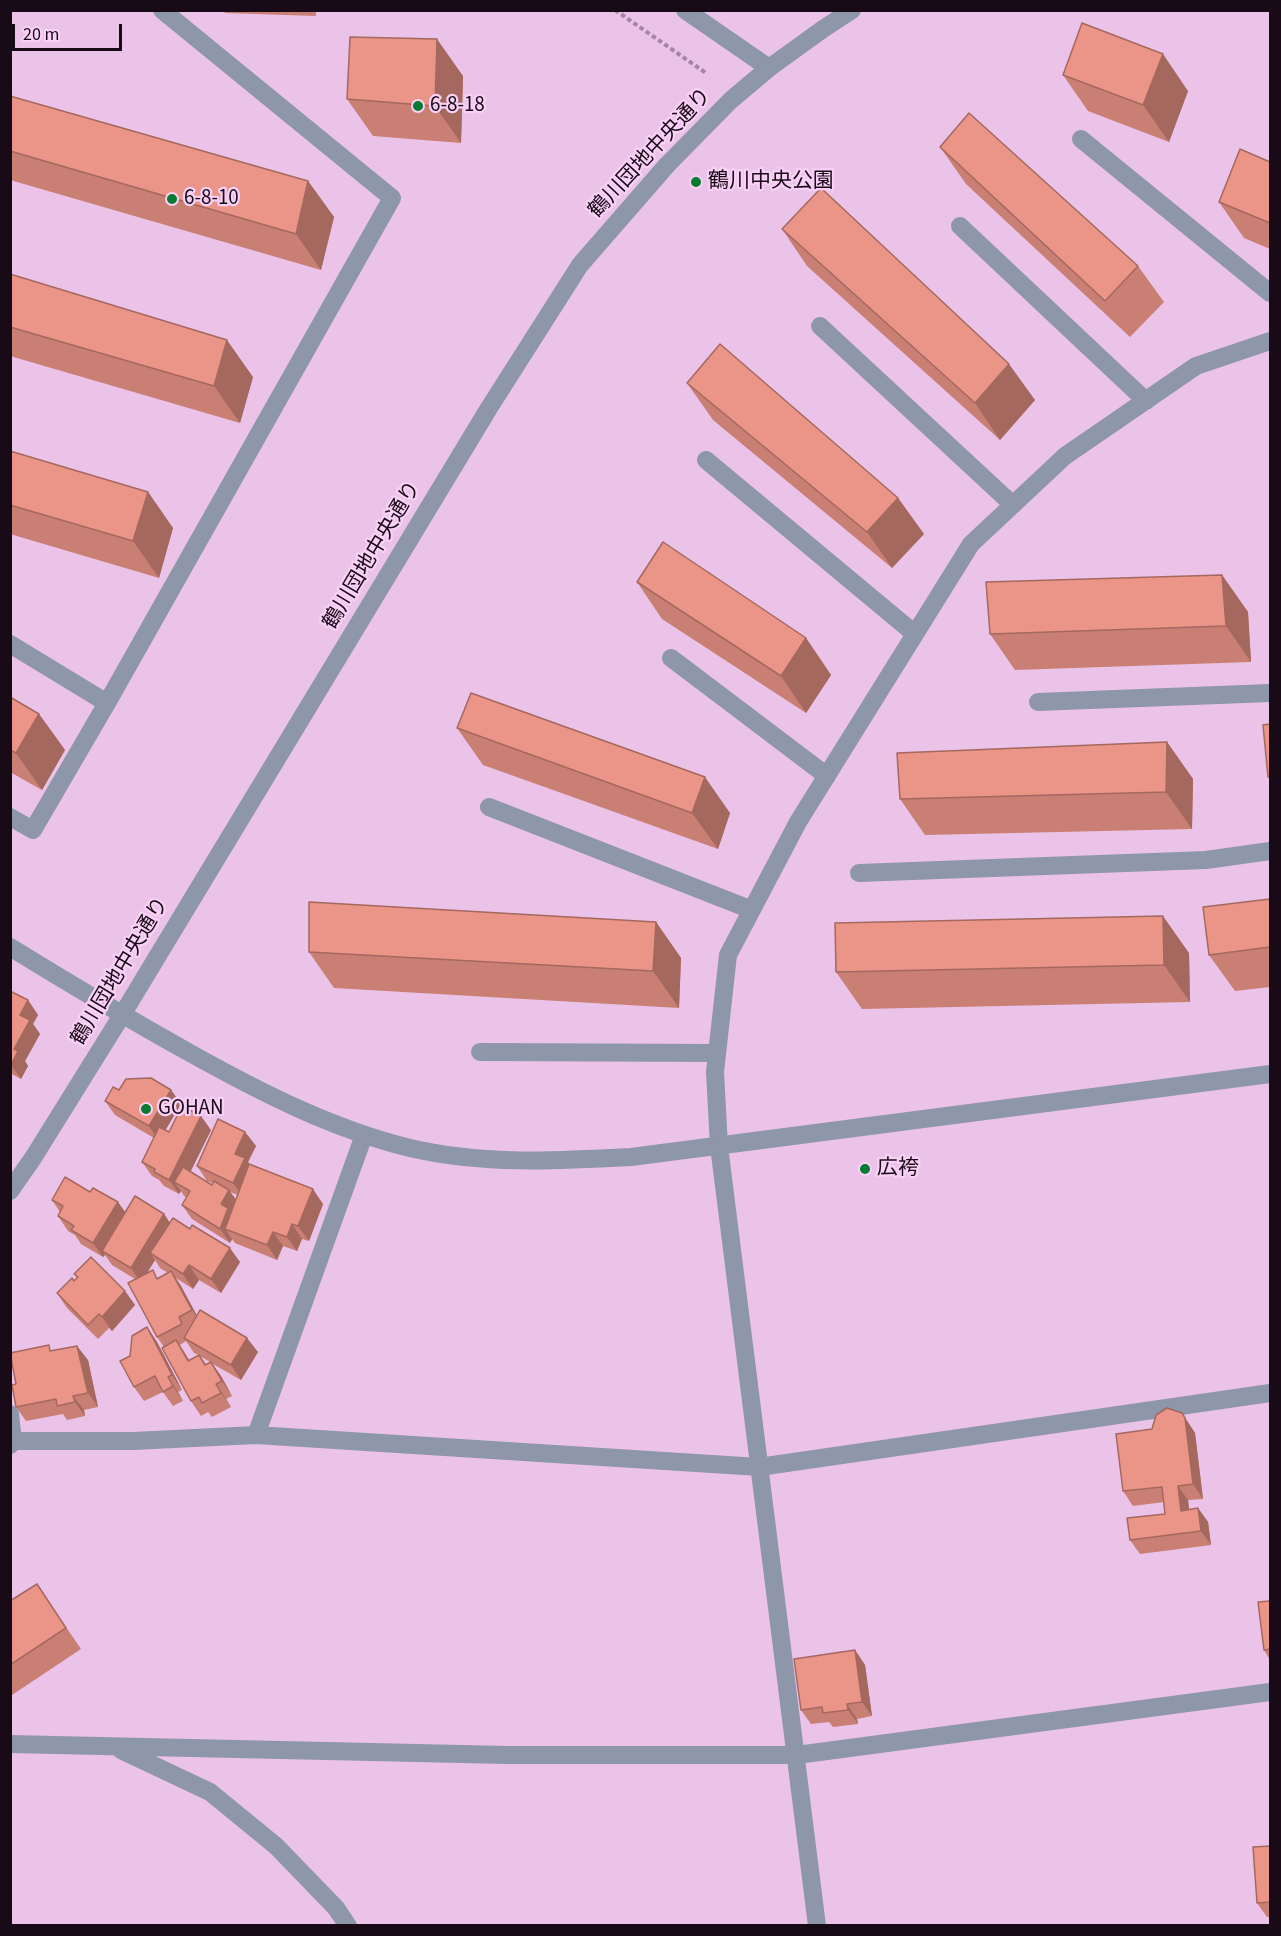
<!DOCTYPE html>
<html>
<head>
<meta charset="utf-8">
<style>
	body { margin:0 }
	#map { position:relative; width:1281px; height:1936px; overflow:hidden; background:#ebc3e9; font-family:"Source Sans 3",sans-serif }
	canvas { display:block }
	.frame { position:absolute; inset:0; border:12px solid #180a17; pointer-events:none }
	.scale { position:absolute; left:12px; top:24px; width:110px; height:27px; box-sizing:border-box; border:3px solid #180a17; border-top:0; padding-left:8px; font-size:18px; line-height:21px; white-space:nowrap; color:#180a17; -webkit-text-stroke:4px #f9d0f6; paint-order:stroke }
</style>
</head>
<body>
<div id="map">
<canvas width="1281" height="1936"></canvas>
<div class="frame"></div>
<div class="scale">20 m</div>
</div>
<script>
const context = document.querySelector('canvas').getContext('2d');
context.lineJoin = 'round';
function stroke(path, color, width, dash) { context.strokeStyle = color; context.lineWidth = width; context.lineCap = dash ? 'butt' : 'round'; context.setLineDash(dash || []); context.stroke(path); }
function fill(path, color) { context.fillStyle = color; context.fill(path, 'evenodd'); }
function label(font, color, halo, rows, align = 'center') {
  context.font = font + ' "Source Sans 3","Noto Sans JP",sans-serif'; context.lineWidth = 4.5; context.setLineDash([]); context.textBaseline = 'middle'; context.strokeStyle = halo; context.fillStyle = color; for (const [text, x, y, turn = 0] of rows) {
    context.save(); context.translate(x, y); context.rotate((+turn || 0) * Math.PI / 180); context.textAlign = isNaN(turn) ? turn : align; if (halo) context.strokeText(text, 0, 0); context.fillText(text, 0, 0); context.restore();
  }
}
stroke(new Path2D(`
	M615,10L706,73`), '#a686a4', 4, [4.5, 3]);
stroke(new Path2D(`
	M1081,139L1270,293
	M960,226L1146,401
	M820,326L1013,505
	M706,460L915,634
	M10,644L107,703L392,198L162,10
	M671,658L827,776
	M1038,702L1270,693
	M489,807L752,910
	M10,817L33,830L107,703
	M859,873L1206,860L1270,851
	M480,1052L717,1053
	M719,1146L715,1072L728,955L798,822L971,544L1065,456L1196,366L1270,341
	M10,1414L13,1441L10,1445`), '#8e96a9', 18);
stroke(new Path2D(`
	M685,10L769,68
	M719,1146L817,1926
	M256,1435L364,1135
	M13,1441H133L256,1435L759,1467L1270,1393
	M10,1744L507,1755H797L1270,1692
	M121,1750L210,1792L276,1846L336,1908L348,1926`), '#8e96a9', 18);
stroke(new Path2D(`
	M10,947C70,984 129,1019 190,1053C260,1092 332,1129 410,1148C483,1165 557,1161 631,1157L1270,1074
	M10,1191L33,1158L122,1015L489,408L580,265L667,165L731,100L769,68L823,29L852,10`), '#8e96a9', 18);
fill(new Path2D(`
	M223,10H316V16L225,13Z
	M1063,75L1188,91L1169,142L1088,111Z
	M463,76L461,143L373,136L347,99Z
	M10,96L308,181L334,217L321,270L10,180Z
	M940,147L1138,266L1164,302L1130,337L966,184Z
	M1270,162V249L1244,238L1219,202Z
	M782,229L1035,400L1000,440L807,266Z
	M10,274L253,377L240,423L10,356Z
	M687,383L898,498L924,534L892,568L713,420Z
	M10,451L148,492L173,528L159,578L10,534Z
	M1222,575L1248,612L1251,662L1015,670L990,634Z
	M637,582L806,638L831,675L806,713L662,619Z
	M10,697L39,714L65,750L42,790L10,772Z
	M457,728L730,813L718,849L483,765Z
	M1167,742L1193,779L1192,829L925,835L900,799Z
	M1270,899V987L1235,991L1209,955Z
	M656,922L681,958L679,1008L334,988L309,952Z
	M1189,953L1190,1002L862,1009L836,972Z
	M10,991L28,1000L38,1015L33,1024L40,1034L25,1061L28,1066L21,1079L10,1073Z
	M119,1090H171L181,1104L165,1130L169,1132L211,1130L190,1172L212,1185L213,1183L207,1181L197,1166L245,1132L256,1146L248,1162L250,1165L323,1204L309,1241L302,1239L297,1251L283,1246L277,1260L235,1243L232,1239L230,1243L192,1219L182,1205L187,1198L184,1196L181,1191L179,1194L164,1186L159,1180L152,1176L142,1162L154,1138L115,1115L105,1101ZM230,1192L238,1195L236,1200Z
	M90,1192L125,1212L164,1214L170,1223L240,1262L221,1293L199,1280L193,1289L176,1278L181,1286L197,1316L258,1352L241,1380L211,1363L221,1376L232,1396L226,1399L231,1407L212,1417L208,1412L201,1416L191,1401L164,1347L157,1337L135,1279L112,1265L105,1255L103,1257L81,1244L75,1235L68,1231L58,1216L60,1212L52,1200ZM155,1260L160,1268L168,1273L158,1278L147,1273ZM186,1341L194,1353L199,1355L189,1360L180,1345ZM200,1356L210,1362L206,1364Z
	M74,1274L125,1291L135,1305L112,1331L109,1328L98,1339L67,1308L57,1293L77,1279Z
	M147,1327L157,1342L182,1390L178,1392L183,1401L173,1406L163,1392L144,1401L134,1387L130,1356Z
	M53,1351L88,1360L98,1407L84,1410L85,1416L67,1420L63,1414L26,1421L16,1407V1384Z
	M1182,1413L1195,1433L1203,1499L1188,1500L1189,1509L1198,1508L1208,1522L1211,1545L1140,1554L1130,1540L1165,1514L1164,1502L1133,1506L1123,1491L1152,1429Z
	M10,1601L51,1605L81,1649L12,1695L10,1693Z
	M1270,1601V1660L1264,1650Z
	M855,1650L865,1665L872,1716L857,1719L858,1724L833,1727L829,1722L811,1724L801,1710Z
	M1270,1846V1917H1267L1257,1903Z`), '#ca7f75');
fill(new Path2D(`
	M437,39L463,76L461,143L435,106Z
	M1163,54L1188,91L1169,142L1143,105Z
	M308,181L334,217L321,270L296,234Z
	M227,340L253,377L240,423L214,386Z
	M1009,364L1035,400L1000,440L975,403Z
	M148,492L173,528L159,578L133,541Z
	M898,498L924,534L892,568L867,532Z
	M1222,575L1248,612L1251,662L1226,626Z
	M806,638L831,675L806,713L781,676Z
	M39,714L65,750L42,790L16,753Z
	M1167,742L1193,779L1192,829L1166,792Z
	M705,777L730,813L718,849L692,813Z
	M1163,916L1189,953L1190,1002L1164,965Z
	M656,922L681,958L679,1008L653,971Z
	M28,1000L38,1015L33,1024L40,1034L25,1061L28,1066L21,1079L11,1065L20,1015Z
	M171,1090L181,1104L159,1141L149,1126Z
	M201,1116L211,1130L183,1187L174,1182L181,1191L179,1194L169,1180Z
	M245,1132L256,1146L248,1162L255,1173L244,1198L233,1183L235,1154Z
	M313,1189L323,1204L309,1241L298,1226Z
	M229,1190L239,1204L225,1229L232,1239L230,1243L220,1229L221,1204Z
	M118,1202L128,1216L102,1251L105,1255L103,1257L93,1243Z
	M164,1214L174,1229L150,1253L155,1260L141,1283L131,1268Z
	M292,1224L302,1239L297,1251L287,1237Z
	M273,1232L283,1246L277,1260L267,1245Z
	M230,1248L240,1262L221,1293L211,1279Z
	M189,1265L199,1280L193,1289L183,1274Z
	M171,1271L181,1286L202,1325L192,1310Z
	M125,1291L135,1305L112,1331L102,1317Z
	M147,1327L157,1342L182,1390L172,1375Z
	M247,1338L258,1352L241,1380L231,1365Z
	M176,1340L186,1355L198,1375L188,1361Z
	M77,1346L88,1360L98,1407L88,1393Z
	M211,1362L221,1376L232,1396L222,1381Z
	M168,1377L178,1392L183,1401L173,1386Z
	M216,1384L226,1399L231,1407L221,1393Z
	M73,1396L84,1410L85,1416L75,1402Z
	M1182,1413L1195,1433L1203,1499L1193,1484Z
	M1178,1486L1188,1500L1191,1525L1181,1511Z
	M1198,1508L1208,1522L1211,1545L1201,1531Z
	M855,1650L865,1665L872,1716L862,1702Z
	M847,1704L857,1719L858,1724L848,1710Z`), '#a4685f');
const building = new Path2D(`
	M1082,23L1163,54L1143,105L1063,75Z
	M350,37L437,39L435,106L347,99Z
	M10,96L308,181L296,234L10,151Z
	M969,113L1138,266L1105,301L940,147Z
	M1240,149L1270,162V223L1219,202Z
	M821,188L1009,364L975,403L782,229Z
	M10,274L227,340L214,386L10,327Z
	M720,344L898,498L867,532L687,383Z
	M10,451L148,492L133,541L10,505Z
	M663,542L806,638L781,676L637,582Z
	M1222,575L1226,626L990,634L986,582Z
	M471,693L705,777L692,813L457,728Z
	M10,697L39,714L16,753L10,750Z
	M1270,724V777H1268L1263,725Z
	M1167,742L1166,792L900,799L897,753Z
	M1270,899V947L1209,955L1203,907Z
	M309,902L656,922L653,971L309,952Z
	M1163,916L1164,965L836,972L835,923Z
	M10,991L28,1000L20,1015L30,1020L14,1049L18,1051L11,1065L10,1064Z
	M151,1078L171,1090L149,1126L105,1101L113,1087L119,1090L126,1079Z
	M182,1106L201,1116L169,1180L154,1172L155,1169L142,1162L159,1127L169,1132Z
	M218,1119L245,1132L235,1154L245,1158L233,1183L197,1166Z
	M249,1164L313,1189L298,1226L292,1224L287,1237L273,1232L267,1245L225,1229Z
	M183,1167L212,1185L214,1181L229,1190L221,1204L228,1208L220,1229L182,1205L190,1191L174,1182Z
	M65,1177L90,1192L93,1188L118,1202L93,1243L71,1230L74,1226L58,1216L63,1206L52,1200Z
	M135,1196L164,1214L131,1268L102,1251Z
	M173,1218L190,1229L192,1225L230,1248L211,1279L189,1265L183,1274L150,1253Z
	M91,1257L125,1291L102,1317L99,1314L88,1325L57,1293L72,1278L74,1281L78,1277L74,1274Z
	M153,1270L157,1279L171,1271L192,1310L179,1317L182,1324L157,1337L128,1283Z
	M200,1310L247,1338L231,1365L184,1338Z
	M147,1327L172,1375L168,1377L173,1386L163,1392L155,1376L134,1387L120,1361L130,1356L132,1336Z
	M176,1340L188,1361L199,1355L205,1365L211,1362L222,1381L216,1384L221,1393L202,1403L199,1397L191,1401L162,1348Z
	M49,1345L50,1351L77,1346L88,1393L73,1396L75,1402L57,1406L56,1399L16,1407L12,1385L16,1384L10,1353Z
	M1167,1408L1182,1413L1185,1418L1193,1484L1178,1486L1181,1511L1198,1508L1201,1531L1130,1540L1127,1518L1165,1514L1162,1487L1123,1491L1116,1434L1152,1429L1156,1415Z
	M37,1584L66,1628L10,1665V1601Z
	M1270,1601V1649L1264,1650L1258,1602Z
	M855,1650L862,1702L847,1704L848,1710L823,1713L822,1707L801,1710L794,1659Z
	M1270,1846V1902L1257,1903L1253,1847Z`);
fill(building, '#eb9488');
stroke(building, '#a4685f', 1.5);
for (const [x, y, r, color] of [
	[418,106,6,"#077b31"],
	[696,182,6,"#077b31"],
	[172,199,6,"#077b31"],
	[146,1109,6,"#077b31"],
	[865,1169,6,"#077b31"]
]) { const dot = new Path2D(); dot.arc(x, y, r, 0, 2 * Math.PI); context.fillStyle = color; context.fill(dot); stroke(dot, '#f9d0f6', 2); }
label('21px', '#180a17', '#f9d0f6', [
	["6-8-18",430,106],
	["鶴川中央公園",708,182],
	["6-8-10",184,199],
	["GOHAN",158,1109],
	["広袴",877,1169]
], 'left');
label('21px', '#180a17', '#f9d0f6', [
	["鶴川団地中央通り",651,154,-47],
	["鶴川団地中央通り",373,556,-59],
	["鶴川団地中央通り",121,972,-59]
]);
</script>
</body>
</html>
